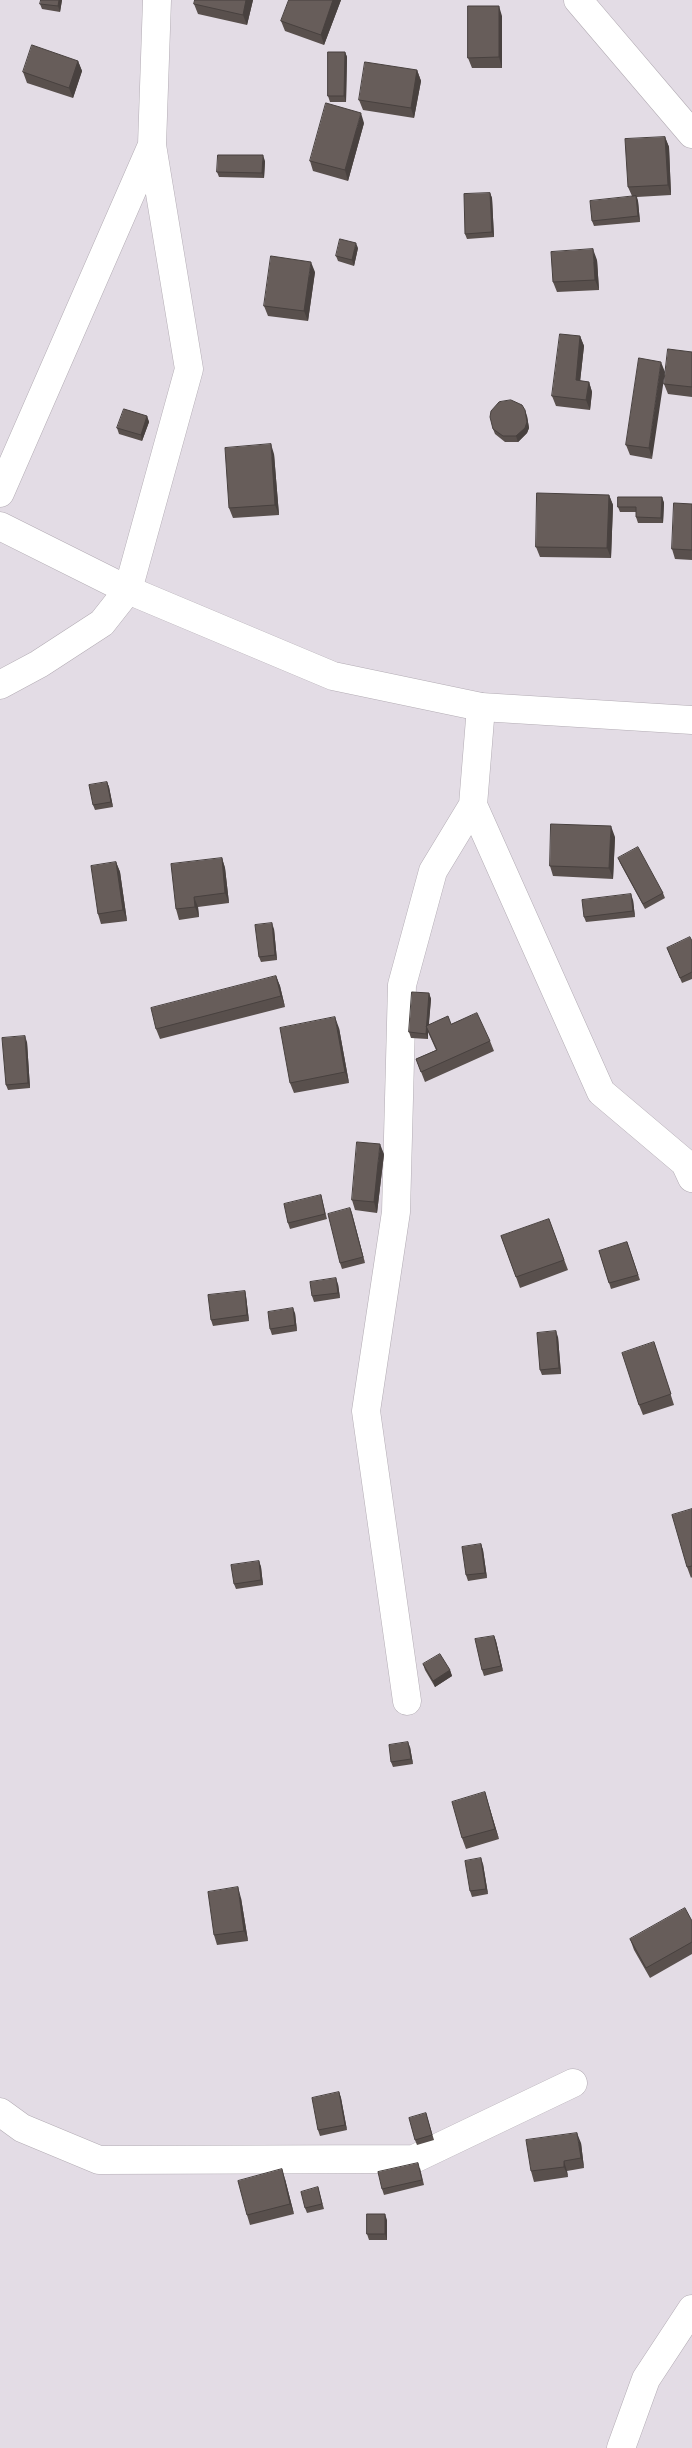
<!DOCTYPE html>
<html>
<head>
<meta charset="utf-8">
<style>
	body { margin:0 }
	canvas { display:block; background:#e3dce5 }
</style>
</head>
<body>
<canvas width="692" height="2448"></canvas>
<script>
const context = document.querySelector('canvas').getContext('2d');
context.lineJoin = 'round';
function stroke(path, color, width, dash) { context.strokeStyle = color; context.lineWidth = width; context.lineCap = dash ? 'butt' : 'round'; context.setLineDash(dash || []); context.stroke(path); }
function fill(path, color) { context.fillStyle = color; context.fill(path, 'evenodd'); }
const minor = new Path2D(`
	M578,0L692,134
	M0,493L152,145
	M0,685L39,664L102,623L128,590L189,369L152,145L157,0
	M481,707L473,805L601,1092L685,1163L692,1178
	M407,1701L366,1411L396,1212L402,985L433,871L473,805
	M0,2112L22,2128L99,2160L414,2159L573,2083
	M621,2448L646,2379L692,2309`);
const major = new Path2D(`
	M0,526L128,590L333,676L481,707L692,720`);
stroke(minor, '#b3acb4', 29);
stroke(major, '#b3acb4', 29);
stroke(minor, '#fff', 28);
stroke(major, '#fff', 28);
fill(new Path2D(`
	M62,0L60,12L42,9L40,4Z
	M195,0H253L247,25L198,14L194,4Z
	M289,0H341L324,45L285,31L281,21Z
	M502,16V68H472L468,58Z
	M345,52L347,57L346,102H330L328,96Z
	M78,61L82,71L73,98L27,83L23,72Z
	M417,70L421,81L414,118L363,110L359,100Z
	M364,123L348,181L313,171L310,161Z
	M665,137L669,147L671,195L637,197L638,201L640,222L594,226L592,221L632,196L628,187Z
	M265,161L264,178L219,177L217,172Z
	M490,193L492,198L494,237L467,239L465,234Z
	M358,248L354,266L338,261L336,256Z
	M597,260L599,290L557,292L553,282Z
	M315,272L308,321L268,316L264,306Z
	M580,336L584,346L580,381L589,382L592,392L590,410L556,406L552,396Z
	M692,352V397L668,394L664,384Z
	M639,358L652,459L630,455L626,445Z
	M147,416L149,422L142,441L119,434L117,428Z
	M527,416L529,428L527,433L518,442H505L495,434L493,429Z
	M274,454L279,515L233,518L229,508Z
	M609,495L613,505L611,558L540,557L536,547Z
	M662,497L664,503L663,523H638L636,517V512H620L618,507Z
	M692,504V560L675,559L672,549Z
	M107,782L109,787L113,807L95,810L93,805Z
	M615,837L613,879L553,876L550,866Z
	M222,858L225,868L229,903L198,907L199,917L179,920L176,909Z
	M618,858L663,893L665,898L645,909L620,863Z
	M116,862L120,872L127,921L101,924L98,914Z
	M633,900L635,917L586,922L584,917Z
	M274,929L277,960L261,962L259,957Z
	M692,941V979L682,983L667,948Z
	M276,976L280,986L285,1007L160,1039L156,1029Z
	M429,993L431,999L429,1024H451L490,1041L494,1051L425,1082L416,1059L436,1050L428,1032V1039L411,1038L409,1032Z
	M339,1028L349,1083L294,1093L290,1083Z
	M27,1042L30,1088L8,1090L6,1085Z
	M384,1154L377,1213L355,1210L352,1200Z
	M321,1195L327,1219L290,1229L288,1223Z
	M350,1208L365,1263L342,1269L340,1263Z
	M549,1219L568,1270L520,1288L501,1236Z
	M627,1242L640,1280L611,1289L599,1251Z
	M338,1284L340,1298L314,1302L312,1296Z
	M245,1291L246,1296L249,1321L213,1326L211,1320Z
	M295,1313L297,1331L272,1335L270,1329Z
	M558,1337L561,1374L542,1375L540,1370Z
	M654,1342L674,1405L643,1415L639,1405Z
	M692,1509V1577L691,1578L687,1567Z
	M481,1544L483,1550L487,1578L468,1581L466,1575Z
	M259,1561L261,1567L263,1585L236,1589L234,1584Z
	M494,1636L496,1641L503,1671L484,1676L482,1670Z
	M423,1664L450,1670L452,1676L435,1687L425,1670Z
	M410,1747L413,1764L393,1767L391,1762Z
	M485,1792L499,1839L466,1849L462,1838Z
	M483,1864L488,1894L472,1897L470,1891Z
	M241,1898L248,1941L217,1945L214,1935Z
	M692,1921V1954L650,1978L634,1950L630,1939Z
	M339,2092L341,2098L347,2130L320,2136L318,2130Z
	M426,2113L434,2140L417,2145L415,2140Z
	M581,2143L584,2168L567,2171L568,2177L534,2182L531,2171Z
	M420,2168L424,2185L384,2195L382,2189Z
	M285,2179L294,2214L250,2225L247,2215Z
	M318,2187L324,2209L307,2213L305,2208Z
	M387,2220V2240H369L367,2234Z`), '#59504d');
fill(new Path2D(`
	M59,0H62L60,12L58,6Z
	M246,0H253L247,25L243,15Z
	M333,0H341L324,45L321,35Z
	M499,6L502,16V68L499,57Z
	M345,52L347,57L346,102L344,96Z
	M78,61L82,71L73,98L69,88Z
	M417,70L421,81L414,118L411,108Z
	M361,113L364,123L348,181L345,170Z
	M665,137L669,147L671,195L668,185Z
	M263,155L265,161L264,178L262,173Z
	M490,193L492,198L494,237L492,232Z
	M636,196L638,201L640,222L638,216Z
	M356,243L358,248L354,266L352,260Z
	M593,249L597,260L599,290L595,280Z
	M311,262L315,272L308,321L304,311Z
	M580,336L584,346L579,391L576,380Z
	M661,362L665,372L652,459L649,448Z
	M589,382L592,392L590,410L586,400Z
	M525,410L527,416L529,428L527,433L518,442L516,436Z
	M147,416L149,422L142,441L141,435Z
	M271,444L274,454L279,515L275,505Z
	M609,495L613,505L611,558L607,548Z
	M662,497L664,503L663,523L661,518Z
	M107,782L109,787L113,807L111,802Z
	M611,826L615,837L613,879L609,868Z
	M222,858L225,868L229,903L225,893Z
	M116,862L120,872L127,921L123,910Z
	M631,894L633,900L635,917L633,911Z
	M194,897L198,907L199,917L195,907Z
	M272,923L274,929L277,960L275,955Z
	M276,976L280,986L285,1007L281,996Z
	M429,993L431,999L428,1031L426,1026Z
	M335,1017L339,1028L349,1083L345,1072Z
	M426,1026L428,1032V1039L426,1034Z
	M25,1036L27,1042L30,1088L28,1083Z
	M380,1144L384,1154L377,1213L374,1202Z
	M350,1208L352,1213L365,1263L363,1257Z
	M336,1278L338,1284L340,1298L338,1293Z
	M245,1291L246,1296L249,1321L247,1315Z
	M293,1308L295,1313L297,1331L295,1325Z
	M556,1331L558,1337L561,1374L559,1368Z
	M481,1544L483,1550L487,1578L485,1573Z
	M259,1561L261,1567L263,1585L261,1580Z
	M494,1636L496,1641L503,1671L501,1666Z
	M450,1670L452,1676L435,1687L433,1681Z
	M408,1742L410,1747L413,1764L411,1759Z
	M485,1792L488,1803L499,1839L495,1829Z
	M481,1858L483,1864L488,1894L486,1889Z
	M238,1887L241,1898L248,1941L244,1931Z
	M339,2092L341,2098L347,2130L345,2125Z
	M577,2133L581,2143L584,2168L581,2158Z
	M564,2161L567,2171L568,2177L564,2167Z
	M282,2169L285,2179L294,2214L290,2204Z
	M385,2214L387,2220V2240L385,2234Z`), '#48413f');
const building = new Path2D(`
	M41,0H59L58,6L40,4Z
	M195,0H246L243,15L194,4Z
	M289,0H333L321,35L281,21Z
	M468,6H499V57L468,58Z
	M32,45L78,61L69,88L23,72Z
	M328,52H345L344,96H328Z
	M365,62L417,70L411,108L359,100Z
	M326,103L361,113L345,170L310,161Z
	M665,137L668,185L628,187L625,139Z
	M218,155H263L262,173L217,172Z
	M490,193L492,232L465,234L464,194Z
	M636,196L638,216L592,221L590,201Z
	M340,239L356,243L352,260L336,256Z
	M593,249L595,280L553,282L551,252Z
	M271,256L311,262L304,311L264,306Z
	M560,334L580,336L576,380L589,382L586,400L552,396Z
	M668,349L692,352V387L664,384Z
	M639,358L661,362L649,448L626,445Z
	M511,400L522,405L525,410L527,422L525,428L516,436H503L493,429L490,417L491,411L499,402Z
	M124,409L147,416L141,435L117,428Z
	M271,444L275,505L229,508L225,448Z
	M537,493L609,495L607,548L536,547Z
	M618,497H662L661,518L636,517V507H618Z
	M674,503L692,504V550L672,549Z
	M107,782L111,802L93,805L89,785Z
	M551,824L611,826L609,868L550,866Z
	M638,847L663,893L643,904L618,858Z
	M222,858L225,893L194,897L195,907L176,909L171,864Z
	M116,862L123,910L98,914L91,866Z
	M631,894L633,911L584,917L582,900Z
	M272,923L275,955L259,957L255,925Z
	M690,937L692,941V972L680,978L667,948Z
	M276,976L281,996L156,1029L151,1008Z
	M412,992L429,993L426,1034L409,1032Z
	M477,1013L490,1041L421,1072L416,1059L437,1050L426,1026L448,1016L451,1024Z
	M335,1017L345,1072L290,1083L280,1028Z
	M25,1036L28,1083L6,1085L2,1038Z
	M357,1142L380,1144L374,1202L352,1200Z
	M321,1195L325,1214L288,1223L284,1204Z
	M350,1208L363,1257L340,1263L328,1214Z
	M549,1219L564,1260L516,1277L501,1236Z
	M627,1242L638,1275L609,1283L599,1251Z
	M336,1278L338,1293L312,1296L310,1282Z
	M245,1291L247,1315L211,1320L208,1295Z
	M293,1308L295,1325L270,1329L268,1312Z
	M556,1331L559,1368L540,1370L537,1333Z
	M654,1342L671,1394L639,1405L622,1353Z
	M692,1509V1566L687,1567L672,1515Z
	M481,1544L485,1573L466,1575L462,1547Z
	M259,1561L261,1580L234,1584L231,1565Z
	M494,1636L501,1666L482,1670L475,1639Z
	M440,1654L450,1670L433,1681L423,1664Z
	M408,1742L411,1759L391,1762L389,1745Z
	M485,1792L495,1829L462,1838L452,1802Z
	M481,1858L486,1889L470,1891L465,1861Z
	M238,1887L244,1931L214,1935L208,1892Z
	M685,1908L692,1921V1942L646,1968L630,1939Z
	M339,2092L345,2125L318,2130L312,2098Z
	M426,2113L432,2135L415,2140L409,2118Z
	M577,2133L581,2158L564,2161V2167L531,2171L526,2140Z
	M418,2163L422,2180L382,2189L378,2172Z
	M282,2169L290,2204L247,2215L238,2181Z
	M318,2187L322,2204L305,2208L301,2192Z
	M367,2214H385V2234H367Z`);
fill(building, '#675d5a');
stroke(building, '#48413f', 1);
</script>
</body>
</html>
